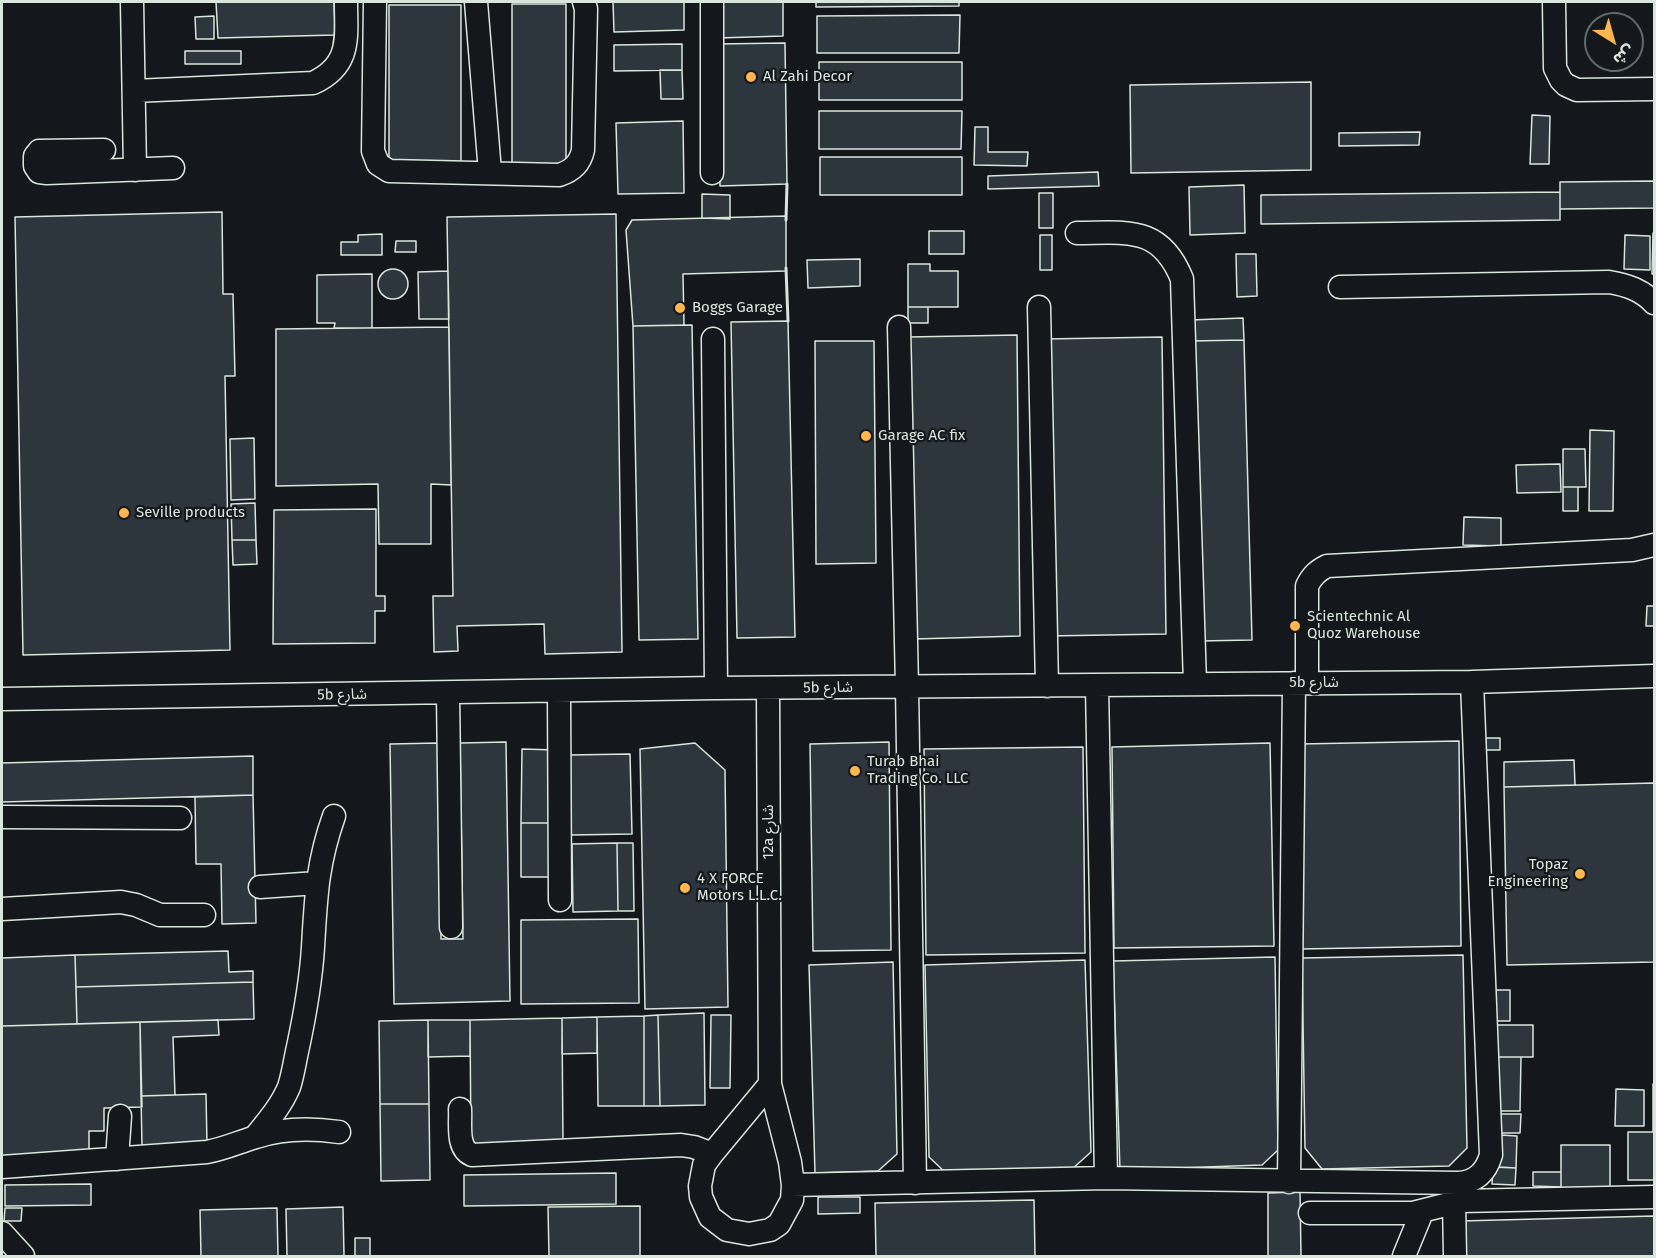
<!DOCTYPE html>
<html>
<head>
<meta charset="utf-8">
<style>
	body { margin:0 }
	#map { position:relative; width:1656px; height:1258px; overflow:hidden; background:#14181c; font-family:"Fira Sans","Noto Sans Arabic",sans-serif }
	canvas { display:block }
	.frame { position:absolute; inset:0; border:3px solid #d8e6dc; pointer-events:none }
	.north { position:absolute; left:1584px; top:12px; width:60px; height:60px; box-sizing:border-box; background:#14181c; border:2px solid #626a69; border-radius:50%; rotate:143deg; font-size:16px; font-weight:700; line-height:24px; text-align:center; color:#d8e6dc }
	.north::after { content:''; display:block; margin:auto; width:21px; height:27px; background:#ffb74d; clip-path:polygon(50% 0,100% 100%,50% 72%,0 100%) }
</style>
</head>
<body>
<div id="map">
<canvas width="1656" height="1258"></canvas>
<div class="frame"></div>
<div class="north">ش</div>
</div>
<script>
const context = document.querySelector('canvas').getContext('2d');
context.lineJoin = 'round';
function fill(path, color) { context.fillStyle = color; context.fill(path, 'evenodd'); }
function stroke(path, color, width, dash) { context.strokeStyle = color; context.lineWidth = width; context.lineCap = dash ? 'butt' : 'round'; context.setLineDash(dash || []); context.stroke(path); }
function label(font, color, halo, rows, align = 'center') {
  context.font = font + ' "Fira Sans","Noto Sans Arabic",sans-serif'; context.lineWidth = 4.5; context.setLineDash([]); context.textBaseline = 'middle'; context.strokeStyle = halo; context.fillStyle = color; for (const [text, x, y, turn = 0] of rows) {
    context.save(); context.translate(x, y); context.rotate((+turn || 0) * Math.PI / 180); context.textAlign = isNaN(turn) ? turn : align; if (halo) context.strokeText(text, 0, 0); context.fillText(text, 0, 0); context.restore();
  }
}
const building = new Path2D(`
	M216,2H334L335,35L218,38Z
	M613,2H684V30L614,32Z
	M718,2H783V36L718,38Z
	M816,2H959V6L816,7Z
	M512,4H566V164H512Z
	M389,5H461V167L389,168Z
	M960,15L959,53H817V16Z
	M214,16V39H196L195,17Z
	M785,43L787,184L720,186L717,44Z
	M682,44V70L614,71V45Z
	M185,51H241V64H185Z
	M819,62H962V100H819Z
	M660,70H682L683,99H661Z
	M1311,82V170L1131,173L1130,85Z
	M819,111H962L961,149H819Z
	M1532,115L1550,116L1549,164H1530Z
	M683,121L684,193L618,194L616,123Z
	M975,127H988V152H1028L1027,166L974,165Z
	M1420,132L1419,145L1339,146V133Z
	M820,157H962V195H820Z
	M1098,172L1099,186L988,189V176Z
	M1654,181V208L1560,209V182Z
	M1244,185L1245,233L1190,235L1189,187Z
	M1560,192V220L1261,224V195Z
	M1039,193H1053V228H1039Z
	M702,194L730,195V219L702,218Z
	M222,212L223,294H233L235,376H225L230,650L23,655L15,217Z
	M616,214L622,652L545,654L544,624L457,626L458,651L434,652L433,596H453L447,217Z
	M786,216V271L683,274L684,325L633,326L626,230L632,220Z
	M929,231H964V254H929Z
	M1653,233H1654V274H1652Z
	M382,234V255H341V242H358V235Z
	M1040,235H1052V270H1040Z
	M1625,235L1650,236V270L1624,269Z
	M396,241H416V252H395Z
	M1236,254H1256L1257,296L1237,297Z
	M860,259V286L808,288L807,260Z
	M908,264H930V271H958V307H908Z
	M378 284a15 15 0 1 1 30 0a15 15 0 1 1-30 0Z
	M448,271L449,319H419L418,272Z
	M372,274V328H334L335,323H317V275Z
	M908,307H928V323H908Z
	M1243,318L1244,340L1191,341L1190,320Z
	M788,321L795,637L737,638L731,322Z
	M692,325L698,639L639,640L633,326Z
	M449,327L451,485L431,484V544H379L378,484L276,486V329Z
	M1017,335L1020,636L915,639L908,337Z
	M1162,337L1166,634L1048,636L1044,339Z
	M1244,340L1252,640L1200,641L1191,341Z
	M815,341H874L876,563L816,564Z
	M1590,430L1614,431L1613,511H1589Z
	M254,438L255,499L231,500L230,439Z
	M1563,449H1585L1586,487H1563Z
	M1560,464L1561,492L1517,493L1516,465Z
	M1563,487H1578V511H1563Z
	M255,503L256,540H232L231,504Z
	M376,509V596H385V611H375V643L273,644L274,510Z
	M1464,517L1501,518V546L1463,545Z
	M232,540H256L257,564L233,565Z
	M1647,606H1654V626H1646Z
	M1486,738H1500V750H1486Z
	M1459,741L1461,946L1301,949L1299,744Z
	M506,742L510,1001L394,1004L390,744L438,743L441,939H463L460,743Z
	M889,742L891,950L813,951L810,744Z
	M695,743L725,770L728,1007L645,1009L640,749Z
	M1270,743L1274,946L1114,948L1112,747Z
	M1083,747L1085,953L926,955L924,749Z
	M522,749L556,750V823H521Z
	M630,754L632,834L570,835L568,755Z
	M253,756V795L2,802V763Z
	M1574,760L1575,785L1504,787V762Z
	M1654,783V962L1507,965L1504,787Z
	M253,795L256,923L222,924L221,864H196L195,797Z
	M521,823H556V877H521Z
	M617,843H633L634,911H618Z
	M617,843L618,911L573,912L572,844Z
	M638,919L639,1003L521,1004V920Z
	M228,951L229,972L253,971V982L76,987L75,955Z
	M75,955L77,1024L2,1026V958Z
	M1463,955L1467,1148L1449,1166L1322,1169L1305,1148L1302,958Z
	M1275,957L1278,1150L1262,1165L1120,1170L1113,961Z
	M1085,960L1091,1152L1071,1170L948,1175L929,1157L925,965Z
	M893,962L897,1154L878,1171L815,1173L809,965Z
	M253,982L254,1019L77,1024L76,987Z
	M1492,990H1510V1021H1491Z
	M704,1013L705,1105L660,1106L658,1015Z
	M658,1015L660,1106H644V1016Z
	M711,1015H731L730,1088H710Z
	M644,1016V1106H598L597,1017Z
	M597,1017V1053L562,1054V1018Z
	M562,1018L563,1145L471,1146L470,1020Z
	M218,1020L219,1035L173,1037L175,1095L141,1096L140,1022Z
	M428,1020H470V1056L428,1057Z
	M428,1020L429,1104H380L379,1021Z
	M140,1022L142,1107L104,1108V1131H89V1153L2,1156V1026Z
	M1492,1025H1533V1057H1491Z
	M1491,1057H1521L1520,1111H1491Z
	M1653,1084H1654V1180H1628V1132H1653Z
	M1616,1089L1644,1090V1126H1615Z
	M206,1094L207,1144L142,1146L141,1096Z
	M380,1104H429L430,1180L381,1181Z
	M1499,1114H1521L1520,1133H1499Z
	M1501,1135L1517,1136L1516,1168L1499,1167Z
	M1561,1145H1610V1190H1561Z
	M1493,1167L1516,1168L1515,1185L1492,1184Z
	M1533,1172H1561V1187L1533,1186Z
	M616,1173V1204L464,1206V1175Z
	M91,1184V1205L5,1206V1185Z
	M1300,1192L1301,1256H1268V1193Z
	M818,1197H860V1213L818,1214Z
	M1034,1200L1035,1256H876L875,1203Z
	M640,1206V1256H549L548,1207Z
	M343,1207L344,1256H287L286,1209Z
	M5,1208H22L21,1221H4Z
	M277,1208L278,1256H201L200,1210Z
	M1654,1216V1256H1460V1221Z
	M355,1238H370V1256H355Z`);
fill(building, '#2c363c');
stroke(building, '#d8e6dc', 1.5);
const minor = new Path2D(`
	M132,2L135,170
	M375,2L373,151L378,164L389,171L559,175C572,171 580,164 583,150L586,9L584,2
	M476,2L490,172
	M1554,2L1555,68L1561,80L1566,85L1577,90L1654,89
	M134,91L313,83C352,65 346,37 346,2
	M104,150L39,151L35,156V166L39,172L47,173L173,168
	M712,173V2
	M1077,233C1127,233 1160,225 1182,279L1195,684
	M1340,287L1609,282C1627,285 1642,290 1654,303
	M1039,307L1047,686
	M899,327L907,687L915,1183
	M713,339L716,688
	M1307,683V586C1312,576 1317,571 1327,566L1632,550L1654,545
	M1097,686L1106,1178
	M768,689L770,1084L790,1162L793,1185L792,1200L779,1224L770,1230L749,1234L727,1230L710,1217L701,1197L700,1186L704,1165L712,1154L770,1084
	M559,692L560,900
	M448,693L451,927
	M2,699L716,688L1472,682L1654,676
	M2,817L180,818
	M260,887L317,883
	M2,909L121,902L136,905L160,915H204
	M460,1109C461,1124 456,1148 472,1155L681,1145L694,1147L712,1154
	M255,1137C268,1121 281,1106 289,1087C293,1075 295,1060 298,1047C305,1014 311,980 313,947C316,897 317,864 334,816
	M117,1159L120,1116
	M2,1167L207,1152C224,1149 239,1142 256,1137C283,1128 311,1128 339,1132
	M1289,1182L1294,683
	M793,1185L1106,1178L1458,1183C1476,1182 1486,1172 1491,1155L1472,682
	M1454,1201L1455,1256
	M1310,1213H1413L1461,1201L1654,1197
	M2,1233L23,1256
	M1404,1256L1422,1212`);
stroke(minor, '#d8e6dc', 25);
stroke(minor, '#14181c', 22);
stroke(new Path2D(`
	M786,220L787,184
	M786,268L788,321`), '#d8e6dc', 3);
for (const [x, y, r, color] of [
	[751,77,6,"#ffb74d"],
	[680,308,6,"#ffb74d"],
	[866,436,6,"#ffb74d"],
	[124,513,6,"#ffb74d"],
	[1295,626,6,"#ffb74d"],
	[855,771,6,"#ffb74d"],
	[1580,874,6,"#ffb74d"],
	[685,888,6,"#ffb74d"]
]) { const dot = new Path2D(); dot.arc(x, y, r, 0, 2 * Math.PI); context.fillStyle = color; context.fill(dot); stroke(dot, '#14181c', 2); }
label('15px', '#d8e6dc', '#14181c', [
	["Al Zahi Decor",763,77],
	["Boggs Garage",692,308],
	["Garage AC fix",878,436],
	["Seville products",136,513],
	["Scientechnic Al",1307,617],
	["Quoz Warehouse",1307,634],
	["Turab Bhai",867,762],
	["Trading Co. LLC",867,779],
	["Topaz",1568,865,"right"],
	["Engineering",1568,882,"right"],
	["4 X FORCE",697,879],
	["Motors L.L.C.",697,896]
], 'left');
label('15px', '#d8e6dc', '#14181c', [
	["5b شارع",1314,683],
	["5b شارع",828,688,-1],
	["5b شارع",342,695,-1],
	["12a شارع",769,832,-90]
]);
</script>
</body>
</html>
